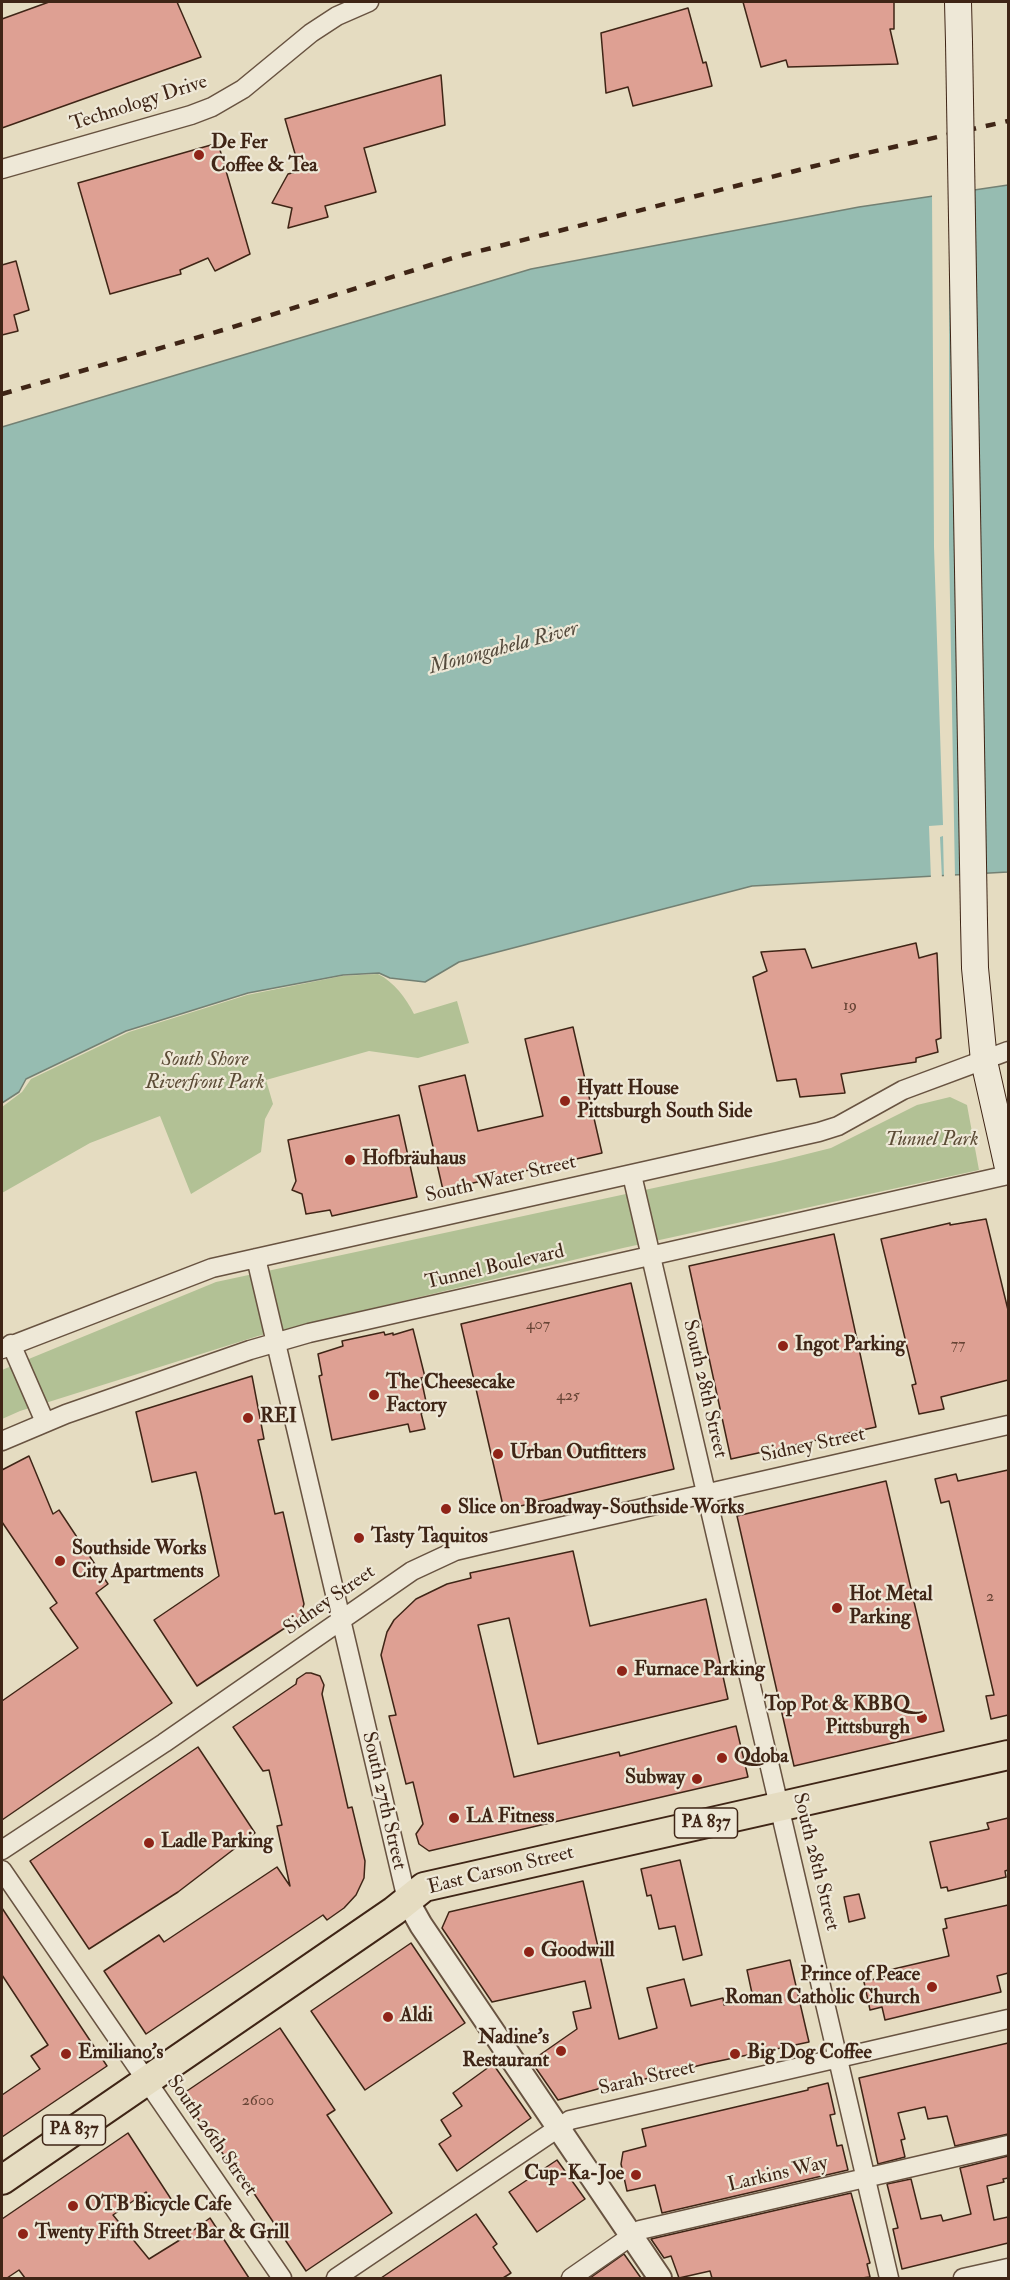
<!DOCTYPE html>
<html>
<head>
<meta charset="utf-8">
<style>
	body { margin:0 }
	#map { position:relative; width:1010px; height:2280px; overflow:hidden; background:#e5dcc1; font-family:"IM FELL Double Pica",serif }
	canvas { display:block }
	.frame { position:absolute; inset:0; border:3px solid #3f2516; pointer-events:none }
</style>
</head>
<body>
<div id="map">
<canvas width="1010" height="2280"></canvas>
<div class="frame"></div>
</div>
<script>
const context = document.querySelector('canvas').getContext('2d');
context.lineJoin = 'round';
function fill(path, color) { context.fillStyle = color; context.fill(path, 'evenodd'); }
function stroke(path, color, width, dash) { context.strokeStyle = color; context.lineWidth = width; context.lineCap = dash ? 'butt' : 'round'; context.setLineDash(dash || []); context.stroke(path); }
function label(font, color, halo, rows, align = 'center') {
  context.font = font + ' "IM FELL Double Pica",serif'; context.lineWidth = 4.5; context.setLineDash([]); context.textBaseline = 'middle'; context.strokeStyle = halo; context.fillStyle = color; for (const [text, x, y, turn = 0] of rows) {
    context.save(); context.translate(x, y); context.rotate((+turn || 0) * Math.PI / 180); context.textAlign = isNaN(turn) ? turn : align; if (halo) context.strokeText(text, 0, 0); context.fillText(text, 0, 0); context.restore();
  }
}
fill(new Path2D(`
	M378,974C394,982 406,998 414,1014L457,1001L469,1043L418,1058L369,1051L266,1080L273,1104L265,1119L261,1152L191,1194L160,1116L90,1143L2,1193V1107L22,1092L31,1079L129,1032L247,995L342,976Z
	M950,1097L967,1105L979,1170L623,1248L258,1336L20,1411L2,1419V1370L216,1282L775,1162L831,1148L917,1105Z`), '#b2c195');
const water = new Path2D(`
	M1008,185V872L752,886L459,962L425,982L390,978L379,973L343,975L248,993L126,1031L26,1079L19,1092L2,1103V427L531,269L859,207Z`);
fill(water, '#96bcb1');
stroke(water, '#738073', 1.5);
fill(new Path2D(`
	M949,190V544L955,878L944,879L943,836L940,837L942,879L931,880L929,826L943,825L934,547L932,193Z`), '#e5dcc1');
const building = new Path2D(`
	M49,2H177L201,57L2,128V19Z
	M743,2H894V29H890L898,64L788,67L786,60L761,67Z
	M688,8L703,63L706,62L712,86L633,106L628,87L606,93L601,33Z
	M441,75L445,125L364,148L376,192L325,206L328,217L288,228L292,208L272,203L288,174L300,171L285,119Z
	M218,143L250,254L215,271L208,258L180,270L181,274L110,294L78,183Z
	M16,261L29,310L14,315L18,331L2,335V265Z
	M916,943L919,958L937,953L941,1038L936,1040L938,1052L916,1058V1062L841,1074L845,1093L800,1097L796,1079L777,1081L753,977L767,971L761,952L805,949L812,968Z
	M573,1027L602,1153L443,1190L419,1086L465,1075L478,1131L543,1116L525,1039Z
	M399,1115L417,1197L332,1216L330,1210L306,1214L302,1194L292,1190L296,1181L288,1140Z
	M986,1219L1008,1310V1380L941,1397L944,1409L919,1414L912,1385L916,1384L881,1239L950,1223V1225Z
	M834,1234L876,1427L731,1459L689,1266Z
	M631,1283L674,1469L504,1510L461,1324Z
	M413,1329L425,1377L421,1378L428,1411L421,1413L425,1429L410,1432L408,1424L332,1440L319,1376L322,1375L318,1354L343,1346L342,1341L384,1332L385,1335L393,1333V1335Z
	M252,1376L264,1439L258,1440L275,1514L283,1512L304,1604L300,1616L294,1622L197,1686L154,1620L219,1576L201,1493L196,1472L152,1482L136,1412Z
	M29,1456L53,1514L59,1510L108,1584L96,1593L172,1703L2,1820V1701L78,1648L50,1608L57,1603L2,1522V1470Z
	M1008,1470V1715L991,1719L986,1696L994,1695L949,1501L941,1503L935,1479L956,1474L958,1481Z
	M886,1481L944,1731L794,1766L737,1516Z
	M573,1551L590,1626L706,1599L728,1699L538,1744L509,1618L478,1625L514,1777L619,1752L620,1756L736,1726L748,1777L429,1851L419,1844L416,1834L423,1824L413,1782L406,1784L389,1716L396,1715L381,1655L387,1632L394,1620L416,1599L447,1584L471,1578L470,1573Z
	M306,1673H311L320,1676L324,1685L322,1694L348,1808L352,1807L365,1861L364,1878L356,1895L344,1908L327,1920L323,1915L146,2034L104,1971L159,1935L164,1942L277,1867L290,1886L277,1826L282,1825L269,1770L263,1771L233,1727L296,1684L297,1679Z
	M198,1747L255,1833L178,1892L89,1949L30,1861Z
	M1008,1818V1870L1005,1871L1006,1877L948,1891L947,1887L941,1888L930,1842L989,1829L987,1823Z
	M680,1860L702,1955L683,1960L675,1926L659,1929L651,1895L647,1896L641,1869Z
	M583,1881L619,2039L657,2028L647,1988L684,1979L691,2006L723,1998L724,2005L753,1998L747,1970L790,1960L809,2042L705,2064L613,2087L612,2085L558,2100L531,2061L577,2029L573,2012L591,2008L585,1981L492,2002L442,1928L449,1912Z
	M859,1894L865,1918L849,1922L844,1897Z
	M1008,1905V1973L997,1976L1001,1992L885,2020L882,2007L870,2010L864,1982L886,1976L885,1971L949,1956L943,1929L947,1928L945,1919Z
	M2,1908L107,2066L2,2137V2095L40,2069L31,2056L48,2045L2,1975Z
	M411,1943L465,2023L365,2090L311,2011Z
	M280,2028L335,2110L327,2115L392,2213L306,2271L241,2174L238,2175L181,2095Z
	M1008,2043V2134L955,2146L947,2116L928,2119L925,2107L898,2113L905,2139L901,2140L905,2157L878,2164L859,2078Z
	M493,2064L531,2118L457,2171L439,2144L451,2136L441,2120L462,2106L453,2093Z
	M828,2083L835,2114L830,2115L837,2146L842,2145L848,2170L662,2213L655,2185L627,2191L621,2164L623,2152L646,2146L642,2129L808,2090V2088Z
	M128,2133L171,2199L157,2208L146,2192L113,2215L149,2259L183,2238L210,2218L249,2278H25L19,2270L7,2278H2V2219Z
	M1008,2156V2178L1003,2179L1004,2182L987,2186L994,2220L1008,2217V2243L902,2269L893,2229L898,2228L887,2184L911,2179L921,2219L941,2215L943,2221L971,2214L960,2168Z
	M557,2160L585,2199L537,2232L509,2192Z
	M851,2193L870,2263L867,2264L870,2277L862,2278H712L710,2271L679,2278L671,2256L664,2258L651,2239Z
	M476,2214L497,2244L493,2247L511,2273L503,2278H381Z
	M624,2254L641,2278H590Z`);
fill(building, '#dea093');
stroke(building, '#3f2516', 1.5);
const minor = new Path2D(`
	M2,169L191,115L212,107L243,89L311,33L337,16L369,2
	M632,1175L889,2278
	M256,1258L407,1900
	M11,1344L45,1422
	M2,1349L212,1268L819,1132L838,1126L903,1090L1008,1051
	M2,1441L66,1414L250,1350L309,1333L1008,1175
	M2,1850L164,1743L412,1571L455,1551L480,1545L1008,1425
	M2,1870L282,2278
	M336,2278L570,2120L1008,2019
	M571,2278L640,2230L1008,2145
	M963,2278L1008,2268`);
const tertiary = new Path2D(`
	M407,1900L421,1925L660,2278`);
const secondary = new Path2D(`
	M958,2L959,42
	M974,922L975,968L984,1061L1008,1168`);
const primary = new Path2D(`
	M2,2180L394,1911L424,1887L1008,1755`);
stroke(minor, '#685341', 21);
stroke(tertiary, '#685341', 26);
stroke(secondary, '#3f2516', 28);
stroke(primary, '#3f2516', 32);
stroke(minor, '#eee8d7', 18);
stroke(tertiary, '#eee8d7', 22);
stroke(secondary, '#eee8d7', 26);
stroke(primary, '#e5dcc1', 28);
stroke(new Path2D(`
	M2,394L223,330L456,257L854,156L1008,121`), '#3f2516', 4.5, [10, 10]);
const secondaryBridge = new Path2D(`
	M959,42L974,922`);
stroke(secondaryBridge, '#3f2516', 28, []);
stroke(secondaryBridge, '#eee8d7', 26);
for (const [x, y, r, color] of [
	[199,155,6,"#8f2418"],
	[565,1101,6,"#8f2418"],
	[350,1160,6,"#8f2418"],
	[783,1346,6,"#8f2418"],
	[374,1395,6,"#8f2418"],
	[248,1418,6,"#8f2418"],
	[498,1454,6,"#8f2418"],
	[446,1509,6,"#8f2418"],
	[359,1538,6,"#8f2418"],
	[60,1561,6,"#8f2418"],
	[837,1608,6,"#8f2418"],
	[622,1671,6,"#8f2418"],
	[922,1718,6,"#8f2418"],
	[722,1758,6,"#8f2418"],
	[697,1779,6,"#8f2418"],
	[454,1818,6,"#8f2418"],
	[149,1843,6,"#8f2418"],
	[529,1952,6,"#8f2418"],
	[932,1987,6,"#8f2418"],
	[388,2017,6,"#8f2418"],
	[561,2051,6,"#8f2418"],
	[66,2054,6,"#8f2418"],
	[735,2054,6,"#8f2418"],
	[636,2175,6,"#8f2418"],
	[73,2206,6,"#8f2418"],
	[23,2234,6,"#8f2418"]
]) { const dot = new Path2D(); dot.arc(x, y, r, 0, 2 * Math.PI); context.fillStyle = color; context.fill(dot); stroke(dot, '#eee8d7', 2); }
label('16px', '#674435', null, [
	["19",850,1007],
	["407",538,1326],
	["77",958,1346],
	["425",568,1397],
	["2",990,1598],
	["2600",258,2102]
]);
for (const [x, y, w] of [
	[706,1823,63],
	[74,2130,63]
]) { const box = new Path2D(); box.roundRect(x - w / 2, y - 15, w, 30, 4.5); context.fillStyle = '#eee8d7'; context.fill(box); stroke(box, '#3f2516', 1.5); }
label('bold 18px', '#3f2516', null, [
	["PA 837",706,1823],
	["PA 837",74,2130]
]);
label('20px', '#3f2516', '#eee8d7', [
	["Technology Drive",139,104,-18],
	["South Water Street",501,1180,-13],
	["Tunnel Boulevard",495,1268,-13],
	["South 28th Street",704,1389,77],
	["Sidney Street",813,1446,-12],
	["Sidney Street",330,1601,-35],
	["South 27th Street",383,1801,77],
	["South 28th Street",815,1862,76],
	["East Carson Street",501,1871,-14],
	["Sarah Street",647,2079,-13],
	["South 26th Street",211,2136,55],
	["Larkins Way",778,2175,-13]
]);
label('bold 20px', '#3f2516', '#eee8d7', [
	["De Fer",211,144],
	["Coffee & Tea",211,167],
	["Hyatt House",577,1090],
	["Pittsburgh South Side",577,1113],
	["Hofbräuhaus",362,1160],
	["Ingot Parking",795,1346],
	["The Cheesecake",386,1384],
	["Factory",386,1407],
	["REI",260,1418],
	["Urban Outfitters",510,1454],
	["Slice on Broadway-Southside Works",458,1509],
	["Tasty Taquitos",371,1538],
	["Southside Works",72,1550],
	["City Apartments",72,1573],
	["Hot Metal",849,1596],
	["Parking",849,1619],
	["Furnace Parking",634,1671],
	["Top Pot & KBBQ",910,1706,"right"],
	["Pittsburgh",910,1729,"right"],
	["Qdoba",734,1758],
	["Subway",685,1779,"right"],
	["LA Fitness",466,1818],
	["Ladle Parking",161,1843],
	["Goodwill",541,1952],
	["Prince of Peace",920,1976,"right"],
	["Roman Catholic Church",920,1999,"right"],
	["Aldi",400,2017],
	["Nadine's",549,2039,"right"],
	["Restaurant",549,2062,"right"],
	["Emiliano's",78,2054],
	["Big Dog Coffee",747,2054],
	["Cup-Ka-Joe",624,2175,"right"],
	["OTB Bicycle Cafe",85,2206],
	["Twenty Fifth Street Bar & Grill",35,2234]
], 'left');
label('italic 20px', '#5c4c36', '#eee8d7', [
	["South Shore",205,1061],
	["Riverfront Park",205,1084],
	["Tunnel Park",932,1141]
]);
label('italic 21px', '#554b3d', '#eee8d7', [
	["Monongahela River",504,649,-15]
]);
</script>
</body>
</html>
